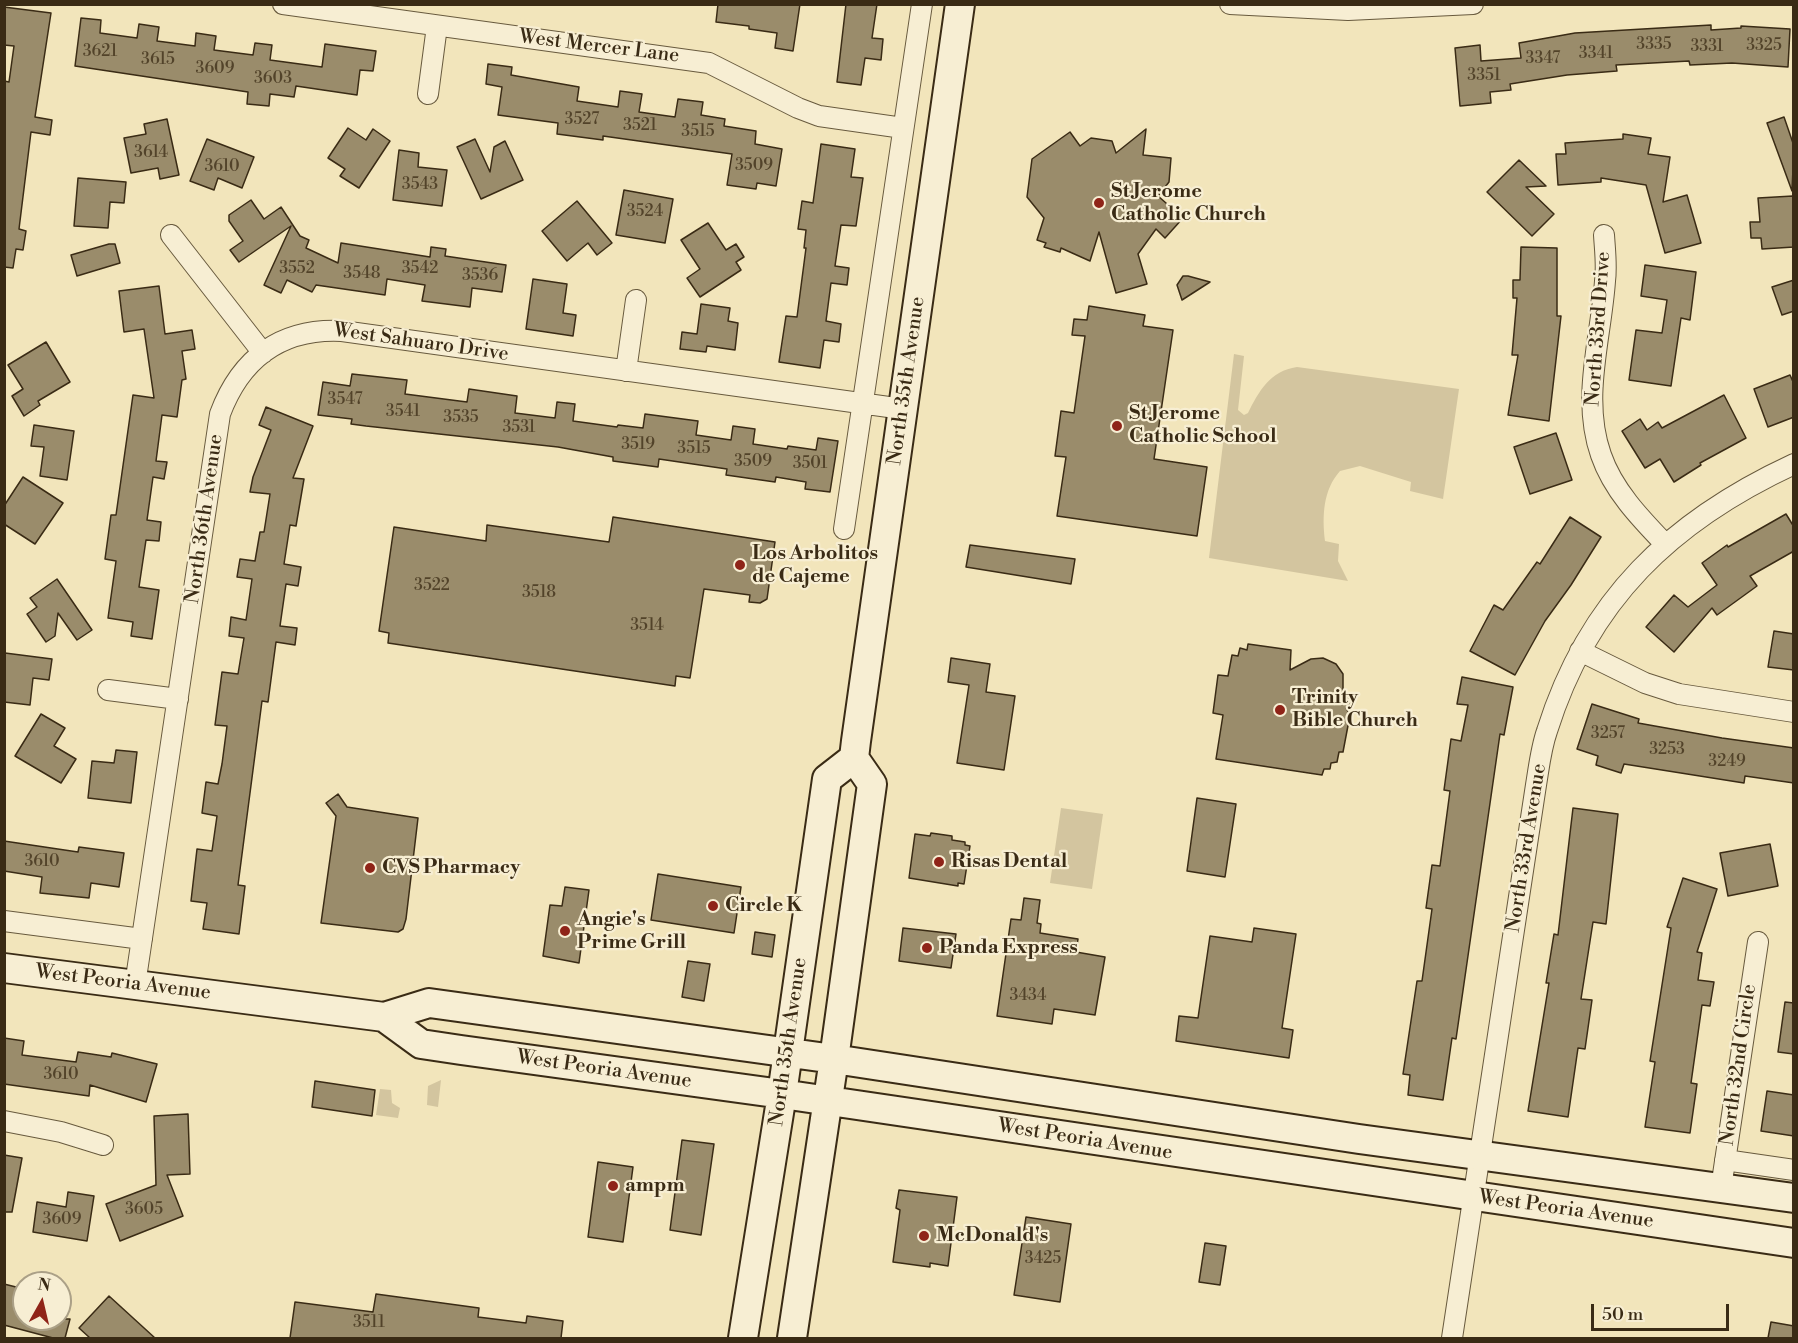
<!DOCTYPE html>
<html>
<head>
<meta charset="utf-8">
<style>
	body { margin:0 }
	#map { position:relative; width:1798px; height:1343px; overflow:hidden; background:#f2e5bb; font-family:"Libre Bodoni",serif }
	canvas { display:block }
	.frame { position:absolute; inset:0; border:6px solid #3a2b15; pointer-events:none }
	.north { position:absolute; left:12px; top:1271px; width:60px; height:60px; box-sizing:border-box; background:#f7eed3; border:2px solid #aba087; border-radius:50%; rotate:8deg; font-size:16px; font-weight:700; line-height:24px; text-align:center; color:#3a2b15 }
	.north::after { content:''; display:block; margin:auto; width:21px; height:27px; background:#8f2418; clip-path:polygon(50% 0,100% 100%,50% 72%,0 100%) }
	.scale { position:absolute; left:1591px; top:1304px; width:138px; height:27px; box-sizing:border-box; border:3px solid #3a2b15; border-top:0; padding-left:8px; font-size:18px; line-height:21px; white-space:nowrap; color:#3a2b15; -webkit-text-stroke:4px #f7eed3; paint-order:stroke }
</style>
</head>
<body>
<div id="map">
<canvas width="1798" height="1343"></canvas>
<div class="frame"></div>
<div class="north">N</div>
<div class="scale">50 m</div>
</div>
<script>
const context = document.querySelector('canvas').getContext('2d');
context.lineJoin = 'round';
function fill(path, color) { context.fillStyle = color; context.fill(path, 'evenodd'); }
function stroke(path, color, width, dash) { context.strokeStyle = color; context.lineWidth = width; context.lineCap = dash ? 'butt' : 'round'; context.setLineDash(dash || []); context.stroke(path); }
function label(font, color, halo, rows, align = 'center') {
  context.font = font + ' "Libre Bodoni",serif'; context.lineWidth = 4.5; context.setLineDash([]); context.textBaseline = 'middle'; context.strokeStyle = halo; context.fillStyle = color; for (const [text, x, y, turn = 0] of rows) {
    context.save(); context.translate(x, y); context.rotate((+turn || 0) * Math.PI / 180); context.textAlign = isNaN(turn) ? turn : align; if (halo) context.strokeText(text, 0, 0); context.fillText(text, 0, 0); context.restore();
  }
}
fill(new Path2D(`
	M1234,354L1244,356L1238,410L1244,415L1248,413C1259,391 1270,371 1297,367L1459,389L1443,499L1410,491L1411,482L1360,466L1340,471C1323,490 1322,516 1325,541L1339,544L1338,561L1348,581L1209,558Z
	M1061,808L1103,814L1092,889L1050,883Z
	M441,1080L438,1107L427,1105L428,1086Z
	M380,1089L391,1090L392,1103L400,1108L398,1118L376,1115Z`), '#d3c59f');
const building = new Path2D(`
	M718,4H800L793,51L775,48L777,33L749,29V26L716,22Z
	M846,4H877L872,38L883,39L881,60L865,58L861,85L837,82Z
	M4,7L51,13L35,117L52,120L50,135L31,132L19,229L26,231L23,250L16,249L13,268L4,267V81L9,82L14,46L4,45Z
	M81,18L101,20L100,33L137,38L139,24L159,27L157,41L195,46L196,33L216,36L214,50L253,55L255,43L272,45L270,60L322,67L325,44L376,51L373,71L360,70L357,95L296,86L294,97L270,94L269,106L247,104L248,92L75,66Z
	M1711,25V30L1741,28V26L1790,29L1788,67L1732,63L1690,65L1689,61L1616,65L1617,71L1567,75L1510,84L1511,90L1490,92L1491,103L1460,106L1455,48L1480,45L1481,61L1521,58L1519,43L1575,33Z
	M488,64L512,67L511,75L579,87L577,101L618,107L620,91L642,94L639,112L675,117L678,99L703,102L701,115L725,119L724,126L756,131L755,144L782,149L776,186L757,183L756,189L727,185L732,154L603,136V140L557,134L558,123L498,115L502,87L486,84Z
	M1784,117L1794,146L1792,191L1767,123Z
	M167,119L179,175L160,179L158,168L131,173L124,138L146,134L144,124Z
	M348,128L366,140L373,129L390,141L359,188L340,176L345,169L328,158Z
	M1146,129L1143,155L1171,158L1169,182L1158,196L1183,218L1165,238L1156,229L1138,254L1147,284L1116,293L1099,232L1090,261L1061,248L1060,252L1044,247L1046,243L1037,240L1044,218L1027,197L1032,159L1070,132L1080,146L1091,138L1112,141L1116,153Z
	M1623,134L1651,138L1648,154L1670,157L1663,202L1687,195L1701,243L1665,253L1646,185L1601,178V182L1558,185L1556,154H1566L1565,143L1623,139Z
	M207,139L254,157L242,188L218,178L214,190L190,181Z
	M475,139L490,172L494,147L505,141L523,180L481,199L457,147Z
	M821,144L855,149L851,177L863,178L856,226L841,225L835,266L849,268L847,285L831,283L826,321L841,324L839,342L824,340L820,368L779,362L786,316L797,317L806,248H804L806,230L798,229L802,201L813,203Z
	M399,150L419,153L418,167L447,170L442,206L393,200Z
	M1519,160L1546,186L1526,187L1554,214L1532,236L1487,192Z
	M78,178L126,182L124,203L110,202L108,228L74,226Z
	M624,190L673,199L665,243L616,235Z
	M1793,196L1794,247L1762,249L1761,238H1751L1750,222H1760L1758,198Z
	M251,200L264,219L281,207L300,236L309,240L306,248L338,263L341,243L430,257L431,247L446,249L445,256L506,265L502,292L472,288L470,307L422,301L425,285L387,279L385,295L316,285L312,292L287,280L281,293L264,285L291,226L239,262L230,250L243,241L229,221V215Z
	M577,201L612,243L597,255L588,243L567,261L542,231Z
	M708,223L726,250L736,244L744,257L736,262L741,270L700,297L687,278L700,269L681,240Z
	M109,244H115L120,263L77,276L71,255Z
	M1521,247L1557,248V316H1561L1549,421L1508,415L1518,355H1512L1517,298H1513V280H1520Z
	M1645,265L1696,272L1690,320L1681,318L1671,386L1629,380L1636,330L1662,333L1667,300L1641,296Z
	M1183,276H1188L1210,282L1182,300L1177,285Z
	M533,279L567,284L563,313L576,315L573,336L526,329Z
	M1794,280V311L1782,315L1772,287Z
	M159,286L165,334L192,330L195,349L182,351L186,379L182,380L177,417L162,415L156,461L167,462L164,479L153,477L147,520L161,522L159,541L146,540L139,587L159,590L152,639L131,636L133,622L108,618L116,561L105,559L111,515H116L133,395L154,398L144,329L124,332L119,291Z
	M701,304L730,308L728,321L738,323L735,350L707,346L706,352L680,349L682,332L697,334Z
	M1089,306L1145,315L1143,326L1173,330L1154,459L1207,467L1197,536L1057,516L1066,457L1055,456L1061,411L1074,413L1085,336L1072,335L1074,319L1087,320Z
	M46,342L70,382L38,401L40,405L24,416L12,396L23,389L8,365Z
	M352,374L407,380L405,394L467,402L469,389L517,396L515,413L555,418L557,402L575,404L573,421L617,427L618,425L643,428L645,414L698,421L696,435L731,440L733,426L755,429L753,444L787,449L788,446L816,450L818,438L838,441L830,492L805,489L806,482L776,477L775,482L726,475L727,469L659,459L658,467L613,461V457L558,447L366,426L351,424L352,419L318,415L323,382L350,386Z
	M1790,375L1794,384V417L1768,427L1754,389Z
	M1724,395L1746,438L1700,463L1701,465L1674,482L1660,459L1645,468L1622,431L1640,419L1647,430L1658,422L1662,428Z
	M266,407L313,426L293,478L304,479L296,526L290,525L284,564L301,567L298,586L286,584L280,626L297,628L295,645L276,642L268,702L262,701L238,885L245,886L239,934L203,929L207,903L191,901L197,849L212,851L217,816L202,813L206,782L218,784L222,764L227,726L215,725L222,672L238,674L244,638L229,636L231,617L246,620L252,579L237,577L240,559L255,561L260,532H264L270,494L250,492L253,477L271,430L259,425Z
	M34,425L74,431L67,480L40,476L44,447L31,446Z
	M1556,433L1572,480L1530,494L1514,447Z
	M23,477L63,503L35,544L4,524V506Z
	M1786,514L1794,527V551L1750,576L1757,586L1717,615L1712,608L1674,652L1646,627L1674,595L1688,607L1717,585L1702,563L1727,545L1728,547Z
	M613,517L775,542L767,599L760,603L749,602L750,595L704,589L690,678L676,676L675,686L388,643L389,633L379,631L394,527L486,541L487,525L609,542Z
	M1570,517L1601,537L1571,585L1545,621L1515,675L1470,651L1494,605L1503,610L1537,562L1540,564Z
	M970,545L1075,559L1071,584L966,567Z
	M57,579L92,630L77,640L58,613L55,636L46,642L27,614L37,607L30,598Z
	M1774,631L1794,634V670L1768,667Z
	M1248,644L1291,650L1290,670L1311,659L1323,658L1336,664L1343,674V692L1353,702L1346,708L1350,715L1343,752H1339L1337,762L1331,763L1330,769H1324L1322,775L1216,759L1223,715L1213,713L1218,675L1228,676L1232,655L1238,656L1240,648L1247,650Z
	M5,653L52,659L49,680L33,678L30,705L4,702Z
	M951,658L990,664L986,692L1015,696L1004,770L957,763L969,685L948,682Z
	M1462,677L1513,687L1504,735L1500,734L1456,1039L1452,1038L1443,1100L1408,1095L1410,1075L1403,1074L1417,981H1422L1432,909L1426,908L1432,865L1440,866L1450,791L1444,790L1451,739L1461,741L1468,705L1457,704Z
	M1592,704L1639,719L1638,723L1722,738L1794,748V783L1745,776L1744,783L1624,764L1621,773L1596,765L1598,756L1577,749Z
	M41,714L65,728L54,746L76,759L61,783L15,756Z
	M116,750L137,752L131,803L88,798L92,761L114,763Z
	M338,794L347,807L418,818L406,919L403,929L398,932L321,923L336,816L326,803Z
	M1197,798L1236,804L1225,877L1187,871Z
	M1573,808L1618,814L1606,924L1593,922L1581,999L1592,1000L1585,1049L1578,1048L1568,1117L1528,1111L1549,983H1546L1554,934L1558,935Z
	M931,833L952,836V840L965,842V845L970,846L964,884L958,883V886L909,878L915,834L930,836Z
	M4,841L78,852L79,847L124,853L119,887L91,883L89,898L40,893L42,877L4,871Z
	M1770,844L1778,886L1728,896L1720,853Z
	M658,874L741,887L734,933L651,920Z
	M1683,878L1717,889L1697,952L1702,953L1698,980L1714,982L1710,1006L1702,1005L1691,1083L1697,1084L1690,1133L1645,1127L1655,1062L1650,1061L1671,928L1667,927Z
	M565,887L589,890L579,963L543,956L550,905L562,906Z
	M1024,898L1040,900L1037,923L1041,924L1040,933L1078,939L1076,952L1105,957L1095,1015L1054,1009L1052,1024L997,1016L1011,919L1021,920Z
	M903,928L956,934L951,968L899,961Z
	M1254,928L1296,934L1282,1028L1293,1030L1289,1058L1176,1041L1179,1016L1198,1018L1210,936L1252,942Z
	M755,932L775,935L772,957L752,954Z
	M688,961L710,964L704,1001L682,997Z
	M1785,1002L1794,1003V1054L1778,1052Z
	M4,1038L24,1041L22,1055L76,1062L78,1052L111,1057L112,1053L157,1064L146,1102L90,1085L89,1096L4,1084Z
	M315,1081L375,1090L372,1116L312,1107Z
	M1767,1091L1794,1095V1136L1761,1131Z
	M188,1114L190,1174L167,1175L183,1216L120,1241L106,1204L156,1185L154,1116Z
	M682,1140L714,1144L701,1235L670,1230Z
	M4,1155L22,1158L12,1212H4Z
	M598,1162L633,1167L623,1242L588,1237Z
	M899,1190L957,1197L948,1266L930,1263V1267L893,1262L900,1210L896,1208Z
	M68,1192L94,1196L87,1241L33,1232L37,1202L66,1207Z
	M1026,1217L1071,1224L1060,1302L1014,1295Z
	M1205,1243L1226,1246L1220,1285L1199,1282Z
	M4,1284L24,1289V1319H70L65,1338H53L4,1325Z
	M376,1294L479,1308L478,1317L526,1323L527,1316L563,1321L561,1338H290L295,1302L373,1312Z
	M109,1296L155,1338H90L79,1328Z
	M1771,1322L1794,1326V1338H1768Z`);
fill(building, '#9a8c6b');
stroke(building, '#3a2b15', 1.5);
const minor = new Path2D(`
	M283,4L709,63L798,108L819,116L903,128
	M1230,4L1348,10L1473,4
	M428,94L437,26
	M171,235L263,353
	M1604,235C1605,251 1607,266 1605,281C1601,339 1581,398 1601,455C1613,490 1640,518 1665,544
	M626,371L636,300
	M844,529L922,4
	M1580,651L1645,683L1679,694L1794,712
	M108,690L178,699
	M4,921L142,939
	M135,985L220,414C241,358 281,328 342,331L903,409
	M4,1121L61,1132L103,1145
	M1725,1160L1794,1170
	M1721,1188L1758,942
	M1452,1338L1536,785C1539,767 1541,748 1547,731C1588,600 1671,521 1794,464`);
const secondary = new Path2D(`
	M4,968L384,1017L429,1003L834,1059L1359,1139L1794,1198
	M384,1017L421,1044L461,1050L782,1094L1794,1243
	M743,1338L782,1094L827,779L854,758
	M792,1338L834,1059L872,784L854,758L856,741L960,4`);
stroke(minor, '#685a3e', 22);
stroke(secondary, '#3a2b15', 32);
stroke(minor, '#f7eed3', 20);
stroke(secondary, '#f7eed3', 28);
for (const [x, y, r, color] of [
	[1099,203,6,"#8f2418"],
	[1117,426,6,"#8f2418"],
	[740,565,6,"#8f2418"],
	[1280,710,6,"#8f2418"],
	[939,862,6,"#8f2418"],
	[370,868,6,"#8f2418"],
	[713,906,6,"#8f2418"],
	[565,931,6,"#8f2418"],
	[927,948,6,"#8f2418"],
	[613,1186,6,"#8f2418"],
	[924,1236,6,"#8f2418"]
]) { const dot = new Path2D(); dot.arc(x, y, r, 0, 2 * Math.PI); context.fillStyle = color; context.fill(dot); stroke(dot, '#f7eed3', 2); }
label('16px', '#52432a', null, [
	["3335",1654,45],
	["3325",1764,46],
	["3331",1707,47],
	["3621",100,52],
	["3341",1596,54],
	["3347",1543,59],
	["3615",158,60],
	["3609",215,69],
	["3351",1484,76],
	["3603",273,79],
	["3527",582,120],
	["3521",640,126],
	["3515",698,132],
	["3614",151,153],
	["3509",754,166],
	["3610",222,167],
	["3543",420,185],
	["3524",645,212],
	["3552",297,269],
	["3542",420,269],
	["3548",362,274],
	["3536",480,276],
	["3547",345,400],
	["3541",403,412],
	["3535",461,418],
	["3531",519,428],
	["3519",638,445],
	["3515",694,449],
	["3509",753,462],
	["3501",810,464],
	["3522",432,586],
	["3518",539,593],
	["3514",647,626],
	["3257",1608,734],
	["3253",1667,750],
	["3249",1727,762],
	["3610",42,862],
	["3434",1028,996],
	["3610",61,1075],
	["3605",144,1210],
	["3609",62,1220],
	["3425",1043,1259],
	["3511",369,1323]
]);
label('20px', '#3a2b15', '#f7eed3', [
	["West Mercer Lane",599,47,7],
	["North 33rd Drive",1599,329,-86],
	["West Sahuaro Drive",421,343,8],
	["North 35th Avenue",907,381,-82],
	["North 36th Avenue",205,519,-82],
	["North 33rd Avenue",1527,848,-81],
	["West Peoria Avenue",123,983,7],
	["North 35th Avenue",789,1042,-82],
	["North 32nd Circle",1739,1065,-82],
	["West Peoria Avenue",604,1070,8],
	["West Peoria Avenue",1085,1140,9],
	["West Peoria Avenue",1566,1210,8]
]);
label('bold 20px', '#3a2b15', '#f7eed3', [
	["St Jerome",1111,192],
	["Catholic Church",1111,215],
	["St Jerome",1129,414],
	["Catholic School",1129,437],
	["Los Arbolitos",752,554],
	["de Cajeme",752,577],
	["Trinity",1292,698],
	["Bible Church",1292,721],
	["Risas Dental",951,862],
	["CVS Pharmacy",382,868],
	["Circle K",725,906],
	["Angie's",577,920],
	["Prime Grill",577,943],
	["Panda Express",939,948],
	["ampm",625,1186],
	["McDonald's",936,1236]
], 'left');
</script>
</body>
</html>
